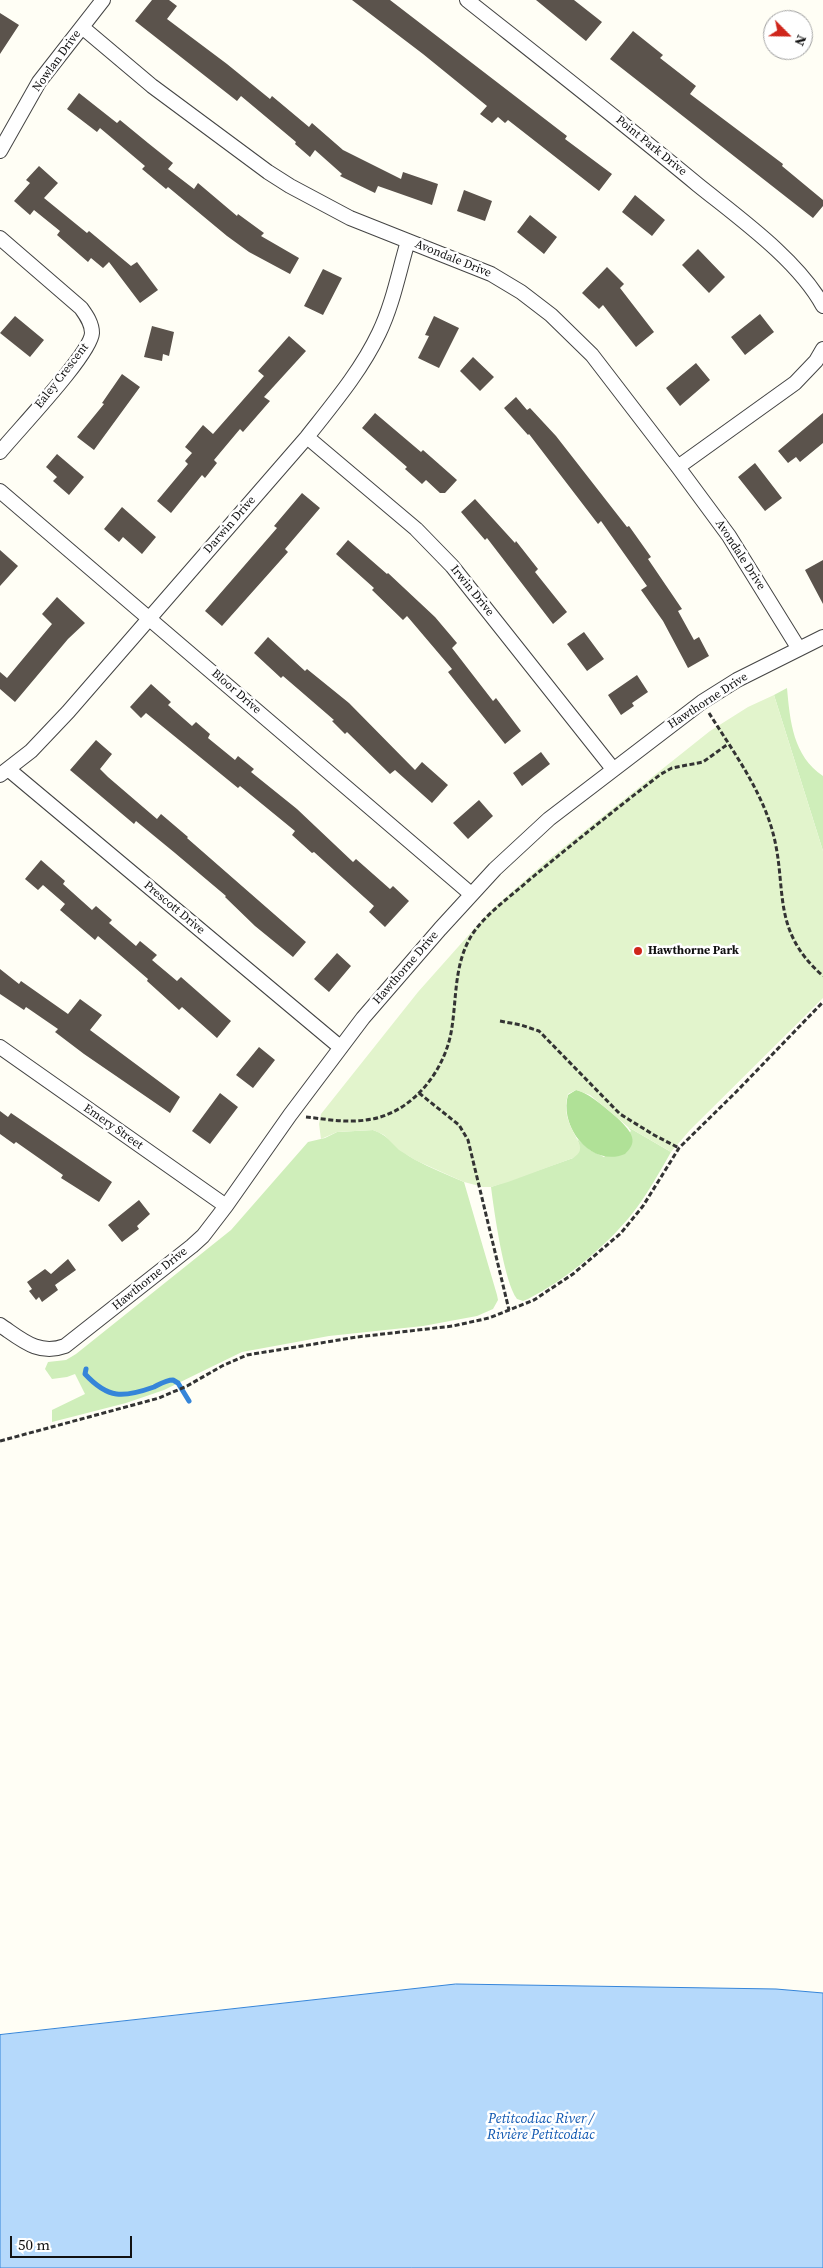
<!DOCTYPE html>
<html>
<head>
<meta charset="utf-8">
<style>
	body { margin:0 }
	#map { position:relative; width:823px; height:2268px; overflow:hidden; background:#fffef5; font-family:"Source Serif 4",serif }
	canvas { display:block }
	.north { position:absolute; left:763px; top:10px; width:50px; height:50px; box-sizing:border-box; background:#fff; border:1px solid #a0a0a0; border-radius:50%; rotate:113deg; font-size:14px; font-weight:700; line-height:20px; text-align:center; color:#111 }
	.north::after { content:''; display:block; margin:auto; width:18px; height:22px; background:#cf261b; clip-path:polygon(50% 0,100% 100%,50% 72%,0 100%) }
	.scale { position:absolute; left:10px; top:2236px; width:122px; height:22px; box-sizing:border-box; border:2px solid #111; border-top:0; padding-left:6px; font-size:15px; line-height:18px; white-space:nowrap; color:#111; -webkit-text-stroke:4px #fff; paint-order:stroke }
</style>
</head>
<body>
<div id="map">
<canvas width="823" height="2268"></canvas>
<div class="north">N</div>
<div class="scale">50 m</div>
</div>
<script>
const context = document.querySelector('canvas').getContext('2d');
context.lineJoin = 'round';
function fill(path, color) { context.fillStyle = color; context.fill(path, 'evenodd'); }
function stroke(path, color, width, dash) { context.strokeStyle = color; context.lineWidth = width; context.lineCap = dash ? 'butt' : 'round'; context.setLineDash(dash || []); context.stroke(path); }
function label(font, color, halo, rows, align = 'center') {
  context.font = font + ' "Source Serif 4",serif'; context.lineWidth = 5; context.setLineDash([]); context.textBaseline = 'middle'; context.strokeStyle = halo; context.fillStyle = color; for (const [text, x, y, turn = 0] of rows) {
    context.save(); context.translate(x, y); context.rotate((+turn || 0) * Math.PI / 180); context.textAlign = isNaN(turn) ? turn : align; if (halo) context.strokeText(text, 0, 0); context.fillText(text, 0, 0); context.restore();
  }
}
fill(new Path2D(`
	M787,688C790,721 793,756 823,776V851L774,695Z
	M628,1127L671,1152C659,1173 647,1195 632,1214C605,1247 567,1279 528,1299L523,1301L517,1299C504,1282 494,1211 491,1187L573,1158L579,1144L577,1139L590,1150L604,1157L631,1131Z
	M373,1130C389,1135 399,1151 414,1159C430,1168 448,1175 464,1182L497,1295L498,1300L493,1309L477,1316L423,1326L329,1336L242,1352L164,1390L126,1403L52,1422V1410L85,1394L75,1374L67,1377L52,1379L45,1369L48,1362L66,1360L76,1354L231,1230L308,1142L325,1138L337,1132Z`), '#cfeeba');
fill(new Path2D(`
	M576,1090C588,1091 630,1125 632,1137C634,1144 630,1149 625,1154C591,1168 559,1127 568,1095Z`), '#b0e197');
fill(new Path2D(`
	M774,695L823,851V998L690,1130L671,1152L628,1127L590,1095L576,1090L568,1094C563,1111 568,1122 576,1137C577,1140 581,1145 580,1149C580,1153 576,1156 573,1158L508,1182L491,1187H483L464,1182L415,1160L399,1150L384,1135L373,1130L337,1132L321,1139L319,1124L321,1114L418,992L490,911L548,860L710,731L748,707Z`), '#e2f4cc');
const water = new Path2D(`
	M456,1984L776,1989L823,1993V2268H0V2035Z`);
fill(water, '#b5d9fb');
stroke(water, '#3585d9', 1);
stroke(new Path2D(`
	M86,1369L85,1374C108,1399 123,1398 154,1387C160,1384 166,1380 173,1380L178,1383L189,1401`), '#3585d9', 5);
fill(new Path2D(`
	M152,0H169L177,6L167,19L227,64L270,99L272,96L309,127L312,123L343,150L401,179L403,172L438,184L432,205L378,186L375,193L340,176L342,174L315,150L310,157L295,144L296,142L241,96L237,101L135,21Z
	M352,0H390L567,136L565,139L612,174L599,191L508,120L505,123L498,117L492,123L480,114L487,106L423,54Z
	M536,0H574L602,22L586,41Z
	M0,13L19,25L0,54Z
	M633,31L663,55L660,58L696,86L690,94L783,164L782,166L823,200V206L813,218L610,59Z
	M79,93L117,123L120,120L148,143L173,163L168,169L194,189L198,183L237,216L238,214L264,233L261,236L299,258L290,274L249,252L227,236L168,187L166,189L142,169L145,166L100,128L97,132L67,109Z
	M39,166L58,183L44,198L87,233L89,231L131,266L137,262L158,290L140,303L109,262L103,268L91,258L88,262L57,235L60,231L34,210L30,215L14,201L30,183L26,180Z
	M464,190L492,201L485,221L457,211Z
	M635,195L665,220L652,236L622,212Z
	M530,215L557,237L544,254L517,232Z
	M698,249L725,277L709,293L682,265Z
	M607,267L624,284L620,288L654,332L636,347L603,305L599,309L582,293Z
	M323,269L342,278L323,315L304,306Z
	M760,314L774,332L745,355L731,337Z
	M15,316L44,340L30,357L0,333Z
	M434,316L459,328L439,368L418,358L429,336L425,335Z
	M152,326L174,332L169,356L163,354L162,361L144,357Z
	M289,336L306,351L264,397L270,401L243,432L240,429L214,460L217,463L205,478L202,475L171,513L157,501L188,464L185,461L192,453L185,447L203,425L213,434L264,376L258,371Z
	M473,357L494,377L480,391L460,371Z
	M696,363L710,380L680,406L666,388Z
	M122,374L140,387L94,450L77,437L104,404L102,403Z
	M516,397L527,410L530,408L556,436L627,527L629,526L651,557L648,559L682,609L678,611L694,640L699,637L709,656L688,668L663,621L641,590L647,586L601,521L598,524L529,434L528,435L504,408Z
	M375,413L421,452L423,450L457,480L445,493H440L426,480L422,484L405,469L407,467L362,428Z
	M823,413V443L800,462L796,457L788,463L778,451Z
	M57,454L84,477L69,495L53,481L57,477L46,467Z
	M755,463L782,498L765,511L738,477Z
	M302,493L320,508L285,549L288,552L222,626L205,611L277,528L274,526Z
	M475,499L515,543L516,541L538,569L535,572L567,612L553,624L487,538L485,540L461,512Z
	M122,507L156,537L142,554L123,537L119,542L104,529Z
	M348,540L387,574L388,573L435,617L457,643L452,648L493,701L496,698L521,731L505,744L448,672L452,669L407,616L403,620L372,590L374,588L336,554Z
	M0,550L18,566L0,586Z
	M823,560V604L805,570Z
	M57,597L85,623L68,639L15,702L0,689V672L7,678L52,624L42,614Z
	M584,632L604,659L587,671L567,644Z
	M268,637L305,671L307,669L349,703L415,770L422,762L448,785L432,803L395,770L390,774L347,732L345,734L332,721L334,720L283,676L281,678L254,653Z
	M637,675L648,692L632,703L634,706L621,715L608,695Z
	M151,684L171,702L168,705L192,726L196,722L210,734L208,738L235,760L238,756L254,769L251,772L297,809L353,862L356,859L390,889L393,886L409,901L385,927L369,912L374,906L314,852L312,853L292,835L295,831L240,786L238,788L146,713L141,718L130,707Z
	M96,740L112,754L100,769L108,777L157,819L161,814L188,837L187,838L306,942L293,957L255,926L225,897L226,896L175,853L136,821L134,824L70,770Z
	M541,752L550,764L522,786L513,773Z
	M479,800L493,816L468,839L453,823Z
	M41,860L65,881L63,884L92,910L96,906L112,920L109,923L136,946L140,941L157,955L152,960L177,981L181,977L231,1021L217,1038L182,1007L179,1010L147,981L148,979L98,936L95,940L60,910L65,904L43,885L38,890L25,879Z
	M337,953L351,966L329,992L314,979Z
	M0,969L19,984L21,981L68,1014L80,999L102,1015L90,1030L180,1097L170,1113L84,1054L55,1032L58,1029L26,1007L24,1010L0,994Z
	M259,1047L275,1060L253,1088L236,1075Z
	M220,1093L238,1107L210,1144L192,1131Z
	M0,1111L8,1117L11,1113L112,1182L99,1202L61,1178L63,1175L16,1142L14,1144L0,1134Z
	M139,1200L150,1214L137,1226L139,1229L122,1242L108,1225Z
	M68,1259L76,1270L55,1285L58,1290L42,1302L39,1297L36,1300L29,1291L32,1289L27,1282L45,1269L51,1274Z`), '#5b534c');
const street = new Path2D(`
	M467,0C544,61 622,122 698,185C739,218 798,260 823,306
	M82,27L152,86L268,172L290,186L350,218L491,274L521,292L551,315L592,355L678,467L729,536L799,649
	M0,151L39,82L103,0
	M0,238L81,308C86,315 92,323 92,333C91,354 17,431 0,452
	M307,437L416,529L452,566L613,769
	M678,467L795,383L816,361L823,349
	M0,491L471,894
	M8,769L340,1047
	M0,775L31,751L68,712L307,437C333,404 361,371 379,333C393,304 399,271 408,241
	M0,1047L226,1206
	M0,1325C21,1339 38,1356 65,1346L192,1246L203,1236L226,1206L290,1115L363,1018L440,929L495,869L549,819L702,702L737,680L823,637`);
stroke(street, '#444', 16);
stroke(new Path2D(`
	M709,713C731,748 757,784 770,823C790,883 767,927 823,976
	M500,1021L521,1025L539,1031L620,1114L654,1135L679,1148
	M419,1093L459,1125L468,1140L509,1310
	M306,1117C325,1119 346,1123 366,1120C411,1115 446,1071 452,1027C457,994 454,958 476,929C490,911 511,896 528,881C572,844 616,809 661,774L672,768L703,762L728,744
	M0,1441L159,1398L187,1386L222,1366L247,1355L357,1337L453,1326L489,1318L534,1300L573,1274L621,1233L643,1206L679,1148L737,1091L823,1002`), '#333', 3, [5, 2.5]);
stroke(street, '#fff', 14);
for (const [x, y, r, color] of [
	[638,951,5,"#cf261b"]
]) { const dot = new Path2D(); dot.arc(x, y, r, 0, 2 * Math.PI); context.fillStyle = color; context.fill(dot); stroke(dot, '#fff', 2); }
label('12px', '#111', '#fff', [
	["Nowlan Drive",57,61,-54],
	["Point Park Drive",651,146,39],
	["Avondale Drive",453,259,22],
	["Ealey Crescent",62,376,-52],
	["Darwin Drive",230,525,-49],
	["Avondale Drive",740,555,57],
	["Irwin Drive",472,591,51],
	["Bloor Drive",236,692,41],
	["Hawthorne Drive",708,701,-33],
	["Prescott Drive",174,908,40],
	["Hawthorne Drive",406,968,-49],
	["Emery Street",113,1127,35],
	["Hawthorne Drive",150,1279,-39]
]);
label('bold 12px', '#111', '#fff', [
	["Hawthorne Park",648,951]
], 'left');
label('italic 14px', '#0d56b0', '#fff', [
	["Petitcodiac River /",541,2119],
	["Rivière Petitcodiac",541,2135]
]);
</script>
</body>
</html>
